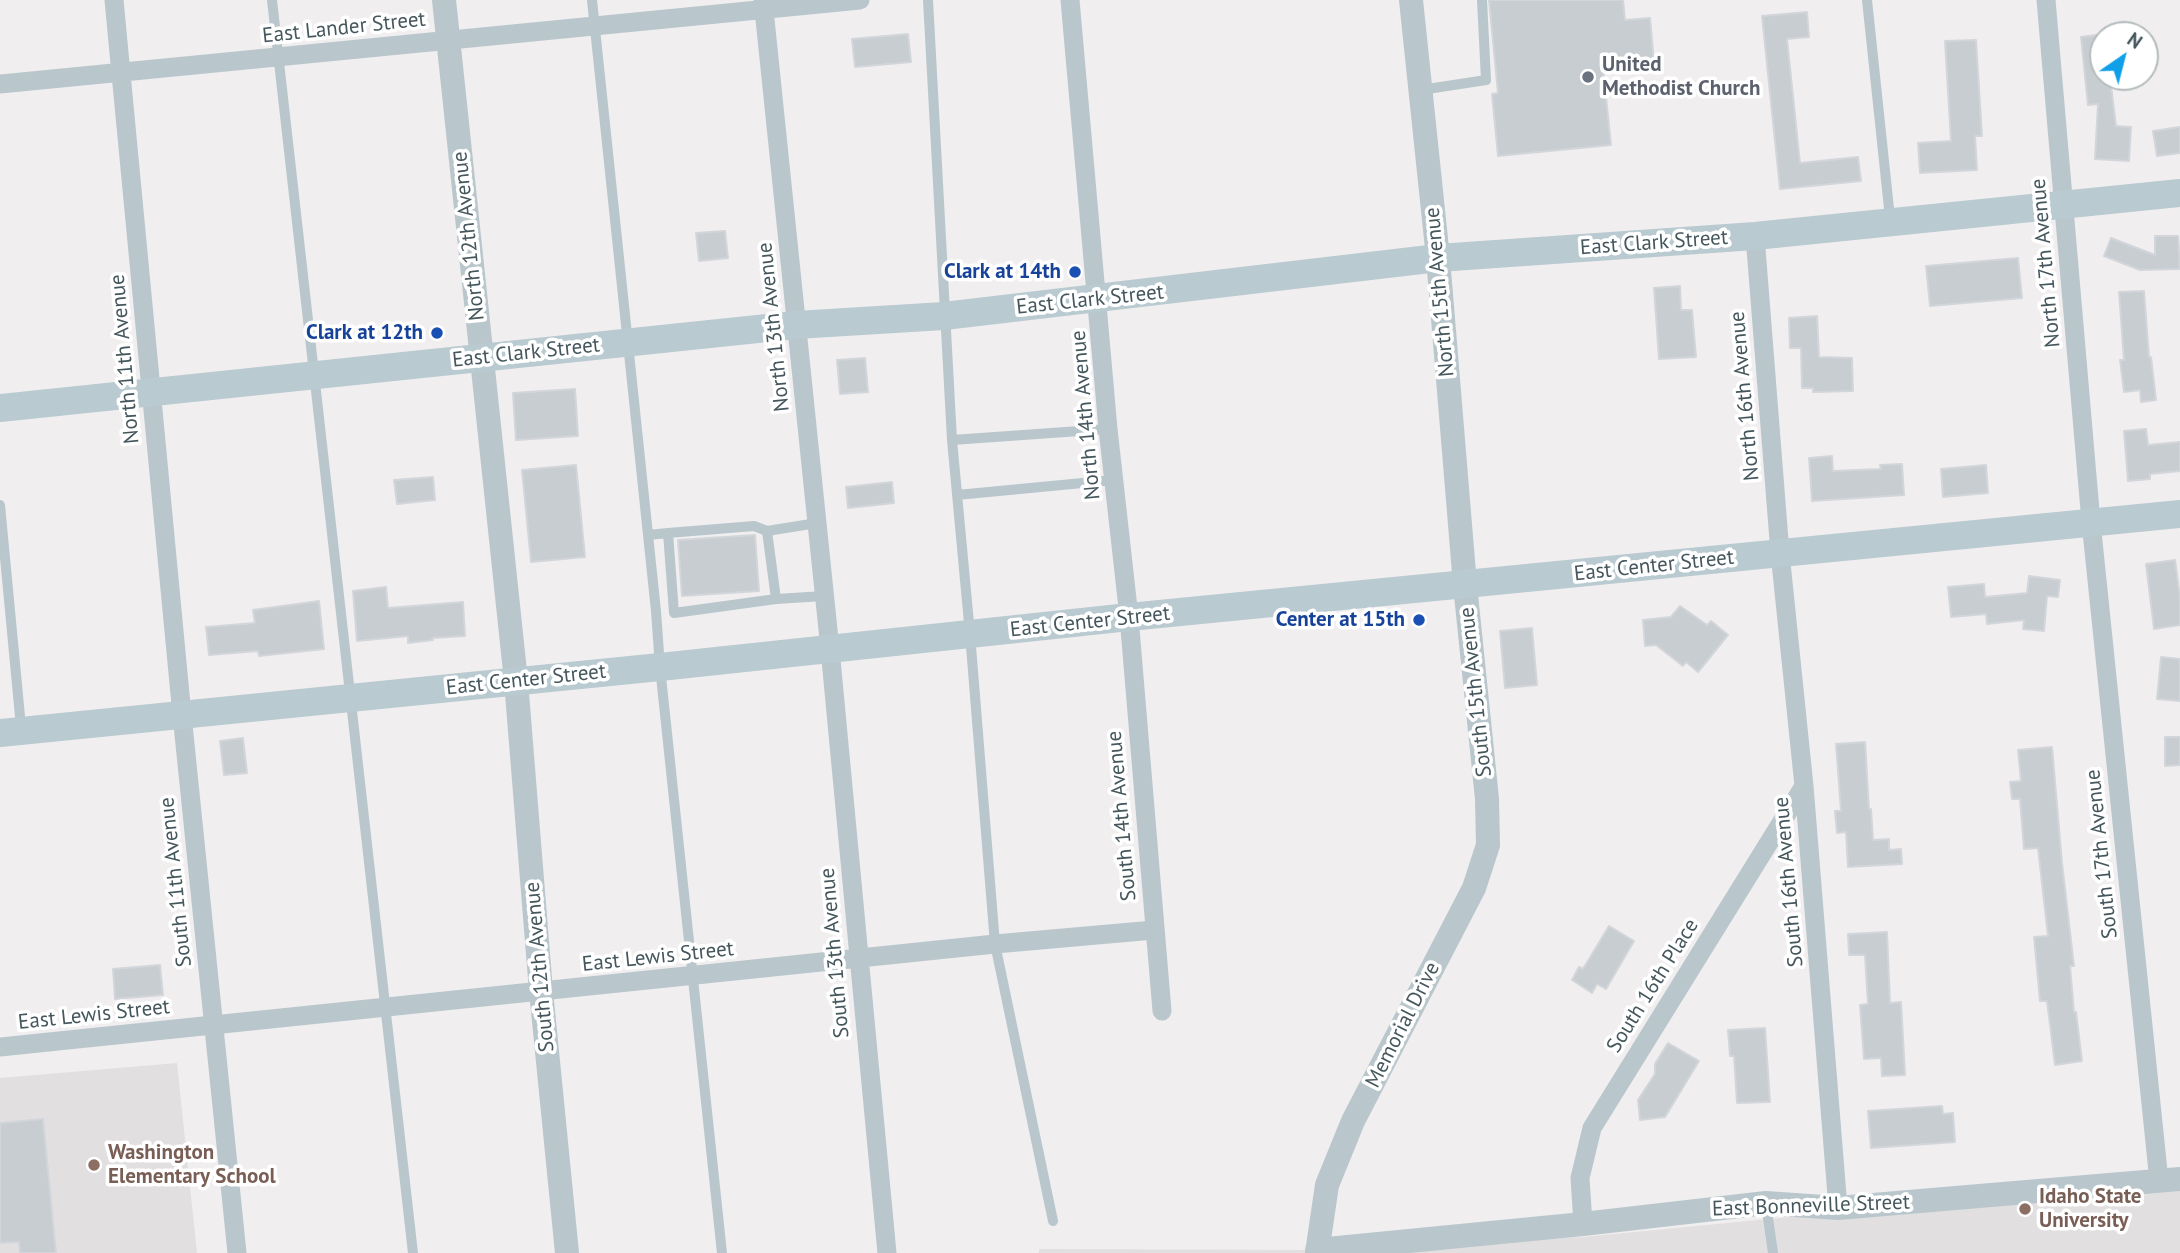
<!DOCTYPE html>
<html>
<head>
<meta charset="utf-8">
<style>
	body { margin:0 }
	#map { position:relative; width:2180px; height:1253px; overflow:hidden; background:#f1eeef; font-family:"PT Sans",sans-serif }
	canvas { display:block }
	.north { position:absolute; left:2089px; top:21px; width:70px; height:70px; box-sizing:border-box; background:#fff; border:2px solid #b5bcbe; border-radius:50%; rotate:35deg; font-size:19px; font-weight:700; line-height:28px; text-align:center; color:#45575d }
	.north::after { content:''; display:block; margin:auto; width:24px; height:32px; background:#109fe9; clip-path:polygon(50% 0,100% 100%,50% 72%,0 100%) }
</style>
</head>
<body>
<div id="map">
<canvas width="2180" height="1253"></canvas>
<div class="north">N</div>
</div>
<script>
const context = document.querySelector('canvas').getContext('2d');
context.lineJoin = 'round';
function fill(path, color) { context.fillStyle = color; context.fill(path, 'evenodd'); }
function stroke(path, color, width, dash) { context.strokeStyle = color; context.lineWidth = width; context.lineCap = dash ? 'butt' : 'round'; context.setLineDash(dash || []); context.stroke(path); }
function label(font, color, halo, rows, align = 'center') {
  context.font = font + ' "PT Sans",sans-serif'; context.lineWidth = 7; context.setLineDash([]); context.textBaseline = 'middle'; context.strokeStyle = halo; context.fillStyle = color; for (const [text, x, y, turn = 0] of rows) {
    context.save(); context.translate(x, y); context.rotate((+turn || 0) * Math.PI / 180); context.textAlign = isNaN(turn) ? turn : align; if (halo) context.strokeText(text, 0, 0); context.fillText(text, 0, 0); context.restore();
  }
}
fill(new Path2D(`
	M177,1063L197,1253H0V1078Z
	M2180,1179V1253H1039V1249L1317,1250L1583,1237Z`), '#e2dfe1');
const building = new Path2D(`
	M1489,0H1623L1625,20L1650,18L1654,63L1603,68L1611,145L1498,156L1492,94L1498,93Z
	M1807,12L1809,37L1787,39L1800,163L1858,157L1861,181L1780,189L1762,16Z
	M908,34L911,62L855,67L852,39Z
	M2103,34V77H2110L2116,126L2131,127L2129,161L2095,159L2098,104L2088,105L2081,37Z
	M1976,40L1982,136H1975L1977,170L1920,173L1918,143L1951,141L1945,41Z
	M2180,127V153L2157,156L2153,131Z
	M725,231L728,258L699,261L696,233Z
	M2155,236H2178L2180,269L2140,270L2104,256L2111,238L2155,255Z
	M2018,258L2022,298L1930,306L1926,266Z
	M1680,286L1681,310H1692L1696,357L1659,359L1654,288Z
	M2144,291L2149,357H2151L2156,400L2141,402L2140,390L2124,392L2120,360H2124L2119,292Z
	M1817,316L1819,357L1852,358L1853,391L1813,392V388H1802L1801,348H1790L1789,318Z
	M865,358L868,392L840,394L837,360Z
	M575,389L578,436L516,440L513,393Z
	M2146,429L2148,445L2180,442V471L2150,474V479L2128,481L2124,431Z
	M1832,456L1833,471L1881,469L1880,465L1902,464L1904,495L1812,501L1809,458Z
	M576,465L585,557L531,562L522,470Z
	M1986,465L1988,493L1943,497L1941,469Z
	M433,477L435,500L397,504L394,480Z
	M892,482L894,503L848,508L846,487Z
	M755,535L759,591L682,596L678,540Z
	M2175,560L2180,598V625L2154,629L2146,564Z
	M2029,576L2060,580L2058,597L2047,596L2044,631L2023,629L2024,620L1987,624L1986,614L1951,617L1948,587L1984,584L1985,597L2027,593Z
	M386,587L388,608L463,602L465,636L432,638L433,640L408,643V636L357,641L353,591Z
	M319,601L324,649L259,656L258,651L209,655L206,627L255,623L253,610Z
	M1680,606L1707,625L1711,621L1728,635L1698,672L1686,662L1683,666L1656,645L1645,646L1643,620L1671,617Z
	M1532,628L1537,685L1505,688L1500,631Z
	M2161,657L2180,659V701L2157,699Z
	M2165,737H2180V765L2165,766Z
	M243,738L247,773L224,775L220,741Z
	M1865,742L1869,809H1871L1873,840L1889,839V850L1901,849L1902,864L1848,867L1846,832L1837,833L1835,811H1841L1836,744Z
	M2052,747L2062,863L2074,966H2070L2074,1012H2076L2082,1061L2055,1065L2047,1001H2040L2034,937L2048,936L2038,848L2024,849L2020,799H2012L2010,782L2021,781L2018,750Z
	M1609,926L1634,941L1606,989L1597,984L1592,993L1572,980L1579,967L1583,969Z
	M1887,932L1890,1003L1901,1002L1905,1075L1882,1076L1881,1058L1864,1059L1860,1005L1868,1004L1865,955H1849L1848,934Z
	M160,965L163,995L115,999L113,969Z
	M1765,1028L1770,1102L1737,1103L1734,1056H1730L1728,1030Z
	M1668,1043L1699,1061L1665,1117L1640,1120L1638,1100L1655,1074V1064Z
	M1942,1106L1943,1114L1953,1113L1955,1142L1871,1148L1868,1111Z
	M43,1119L56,1253H20L19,1242L0,1243V1123Z`);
fill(building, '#c8cdd1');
stroke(building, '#d2d6da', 2);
stroke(new Path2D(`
	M272,0L413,1253
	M592,0L656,611L660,667L722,1253
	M928,0L952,440L970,634L995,944L1053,1221
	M1867,0L1890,218
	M1421,90L1486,80L1482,0
	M952,440L1108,429
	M957,495L1114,480
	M0,505L21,727
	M668,533L754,526L767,531
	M648,535L668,533L674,613L776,599L767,531L817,523
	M776,599L824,596
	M1766,1204L1773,1253`), '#b9c7cc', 10);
stroke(new Path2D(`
	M114,0L182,715L237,1253
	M763,0L830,649L887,1253
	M1070,0L1108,429L1129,617L1162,1011
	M2046,0L2091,522L2159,1181
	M0,84L860,0
	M1755,236L1780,553L1804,786L1838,1208
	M0,1047L995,944L1154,930
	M1583,1224L1580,1178L1592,1128L1804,786`), '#b9c7cc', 19);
stroke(new Path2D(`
	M444,0L516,681L541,991L567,1253
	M1317,1250L1583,1224L1766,1203L1838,1208L2180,1179
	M1317,1253L1327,1185L1353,1121L1474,888L1488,845L1487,799L1465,585L1438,258L1411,0`), '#b9c7cc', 24);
stroke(new Path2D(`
	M0,408L796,325L944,316L1438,258L1755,236L2180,193
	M0,733L660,667L1129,617L2180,514`), '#b9cad1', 28);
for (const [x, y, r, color] of [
	[1588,77,7,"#6b7280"],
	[1075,272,7,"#1a4fb4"],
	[437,333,7,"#1a4fb4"],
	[1419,620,7,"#1a4fb4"],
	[94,1165,7,"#8d6e63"],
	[2025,1209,7,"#8d6e63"]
]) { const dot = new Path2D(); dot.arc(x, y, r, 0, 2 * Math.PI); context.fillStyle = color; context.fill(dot); stroke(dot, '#fff', 2.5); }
label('21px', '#45575d', '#fff', [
	["East Lander Street",344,28,-6],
	["North 12th Avenue",469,236,-96],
	["East Clark Street",1654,243,-4],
	["North 17th Avenue",2046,263,-95],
	["North 15th Avenue",1440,292,-95],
	["East Clark Street",1090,300,-6],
	["North 13th Avenue",774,327,-96],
	["East Clark Street",526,353,-6],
	["North 11th Avenue",125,359,-95],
	["North 16th Avenue",1745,396,-95],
	["North 14th Avenue",1086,415,-95],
	["East Center Street",1654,566,-6],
	["East Center Street",1090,622,-6],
	["East Center Street",526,680,-6],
	["South 15th Avenue",1476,692,-96],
	["South 14th Avenue",1122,816,-95],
	["South 17th Avenue",2102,854,-96],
	["South 11th Avenue",176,882,-96],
	["South 16th Avenue",1789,882,-95],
	["South 13th Avenue",835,953,-95],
	["East Lewis Street",658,957,-6],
	["South 12th Avenue",540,967,-95],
	["South 16th Place",1653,986,-58],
	["East Lewis Street",94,1015,-6],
	["Memorial Drive",1403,1025,-63],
	["East Bonneville Street",1811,1206,-2]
]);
label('bold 21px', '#5b616d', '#fff', [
	["United",1602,65],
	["Methodist Church",1602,89]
], 'left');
label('bold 21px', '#164399', '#fff', [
	["Clark at 14th",1061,272],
	["Clark at 12th",423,333],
	["Center at 15th",1405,620]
], 'right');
label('bold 21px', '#785e54', '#fff', [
	["Washington",108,1153],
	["Elementary School",108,1177],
	["Idaho State",2039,1197],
	["University",2039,1221]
], 'left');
</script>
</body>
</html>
